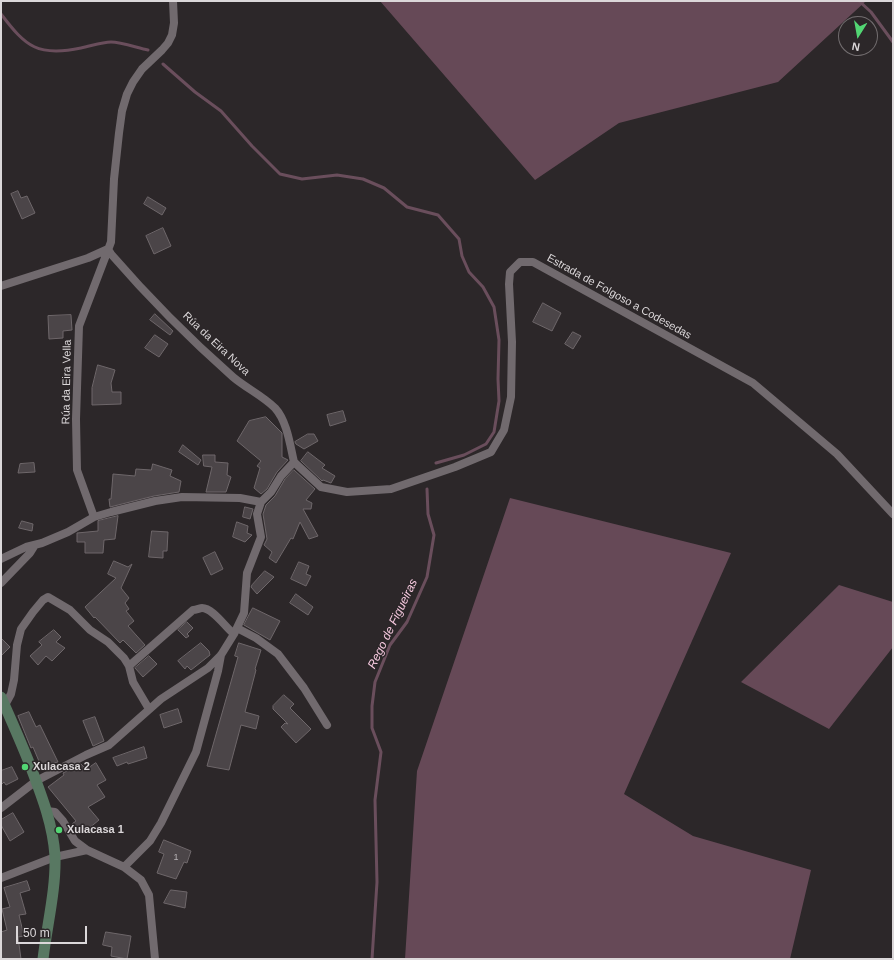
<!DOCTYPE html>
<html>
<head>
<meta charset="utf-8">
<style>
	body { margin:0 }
	#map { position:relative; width:894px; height:960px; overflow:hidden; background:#2c2729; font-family:Helvetica,sans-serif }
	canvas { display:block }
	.frame { position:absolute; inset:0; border:2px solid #dbd7d9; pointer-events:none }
	.north { position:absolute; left:838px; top:16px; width:40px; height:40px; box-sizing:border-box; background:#2c2729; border:1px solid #726d6f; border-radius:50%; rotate:191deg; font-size:11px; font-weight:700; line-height:16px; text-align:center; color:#dbd7d9 }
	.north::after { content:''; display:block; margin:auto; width:14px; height:18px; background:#52d673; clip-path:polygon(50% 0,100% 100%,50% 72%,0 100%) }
	.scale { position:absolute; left:16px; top:926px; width:71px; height:18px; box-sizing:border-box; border:2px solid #dbd7d9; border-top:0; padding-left:5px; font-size:12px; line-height:14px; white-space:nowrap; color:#dbd7d9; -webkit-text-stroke:3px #2c2729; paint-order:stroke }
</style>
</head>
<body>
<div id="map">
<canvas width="894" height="960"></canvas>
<div class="frame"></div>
<div class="north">N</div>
<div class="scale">50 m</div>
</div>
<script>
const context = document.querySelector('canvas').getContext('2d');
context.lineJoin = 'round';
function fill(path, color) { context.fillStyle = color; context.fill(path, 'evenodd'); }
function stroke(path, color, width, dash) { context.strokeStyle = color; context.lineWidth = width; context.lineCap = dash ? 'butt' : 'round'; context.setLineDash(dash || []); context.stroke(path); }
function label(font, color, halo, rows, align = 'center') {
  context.font = font + ' Helvetica,sans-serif'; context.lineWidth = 3; context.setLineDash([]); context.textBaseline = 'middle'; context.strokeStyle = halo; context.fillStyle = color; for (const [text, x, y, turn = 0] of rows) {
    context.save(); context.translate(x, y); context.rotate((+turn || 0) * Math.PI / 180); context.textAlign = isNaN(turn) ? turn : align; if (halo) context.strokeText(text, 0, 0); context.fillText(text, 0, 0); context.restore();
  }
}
fill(new Path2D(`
	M380,1H866L778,82L619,123L535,180Z
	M510,498L731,553L624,794L693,836L811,870L790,959H405L417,771Z
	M839,585L893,602V647L829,729L741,682Z`), '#664957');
stroke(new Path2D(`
	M859,1L871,12L893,42
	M1,14C26,47 38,57 81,48C91,46 102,42 111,42C121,42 138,48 148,50
	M163,64L195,92L221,111L252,146L280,174L302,179L337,175L363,179L384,188L407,207L438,215L459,239L462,256L469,272L483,287L494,307L499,340L498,379L499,401L494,432L486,444L464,455L436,463
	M372,959L377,882L375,800L381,752L372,728V706L375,682L390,645L407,622L427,577L434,535L428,514L427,489`), '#6a4e5c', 3);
const building = new Path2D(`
	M18,191L21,198L27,196L35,213L22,219L11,194Z
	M148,197L166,208L162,215L144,204Z
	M163,228L171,246L154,254L146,236Z
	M543,303L561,313L552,331L533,322Z
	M155,314L173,331L170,335L150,320Z
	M71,315L72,330L63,331V338L49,339L48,316Z
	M573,332L581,336L573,349L565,344Z
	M155,335L168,344L159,357L145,348Z
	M98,365L115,370L111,383L112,392H121V404L92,405V388Z
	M343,411L346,421L330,426L327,415Z
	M266,417L282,433V457L288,460L277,472L267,489L261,494L254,488L260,468L257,466L261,461L237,441L249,421Z
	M308,434H314L318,441L304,449L296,444L295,442Z
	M183,445L201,460L198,465L179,452Z
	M308,452L325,465L322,468L335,476L331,483L323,480L322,481L301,461Z
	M203,455H215V462L228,463L227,475L231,477L226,492H206L212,467L204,466Z
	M34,463L35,472L18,473L20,464Z
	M153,464L172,470L170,476L181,481L179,492L154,496L110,507L109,499H111L113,474L135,476L136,469L151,470Z
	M294,470L315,489L306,500L312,503L311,509H303L318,536L309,539L300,522L293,539L291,538L276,563L269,558L272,552L264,545L267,539L263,514L266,505L275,496L285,479Z
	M245,507L253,509L250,519L243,517Z
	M118,516L115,539L104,540L103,553H85V542H77V533L98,531V521Z
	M22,521L33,524L32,531L19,528Z
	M237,522L248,526L247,533L252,535L245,542L233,537Z
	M152,531L168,532L167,551H163V558L149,557Z
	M215,552L223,569L211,575L203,558Z
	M114,561L128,567L132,564L121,588L129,598L125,603L129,609L126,611L134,621L128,626L145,645L136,653L123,640L120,643L95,617L94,618L85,607L116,578L108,574Z
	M299,562L309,566L306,574L311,576L306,586L291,579Z
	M265,571L274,577L257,594L251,587L252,585Z
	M296,594L313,607L308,615L290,603Z
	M253,608L280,621L270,640L244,625Z
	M187,622L193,628L187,634L189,636L186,638L178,630Z
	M54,630L61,637L56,642L65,648L52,661L46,656L38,665L30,656L42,645L39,642Z
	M1,638L10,647L1,656Z
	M201,643L209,651L210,655L191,670L187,666L185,669L178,661Z
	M239,643L261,650L255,669L256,670L245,712L259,716L256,729L241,725L229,770L207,766L238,657L235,656Z
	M149,656L157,664L143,677L135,668Z
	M284,695L294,704L290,708L311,729L296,743L281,727L285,723L288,724L273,709V706Z
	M178,709L182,722L164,728L160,715Z
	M29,712L36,727L40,725L58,762L41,766L33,747L31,748L18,716Z
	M95,717L104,741L93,746L83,721Z
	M144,747L147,758L128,764L127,762L117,766L113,758Z
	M96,763L106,780L97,785L105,797L88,807L99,820L82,834L72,824L76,821L48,787L64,775L63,773L81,764L86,769Z
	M12,767L18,779L6,785L4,782L1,785V771Z
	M13,813L24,832L10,841L1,825V820Z
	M164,840L191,851L187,863L184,862L176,879L157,873L164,854L159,852Z
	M27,881L30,890L20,893L26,914L19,915L24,936L18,937L21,959H1V932L7,930L2,909L10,907L4,888Z
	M171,890L187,892L185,908L164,903Z
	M106,932L131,936L127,959L111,956L112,947L103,945Z`);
fill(building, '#4b4548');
stroke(building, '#6e676a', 1);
stroke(new Path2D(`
	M108,249L111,254C149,298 190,339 233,377C246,388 263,396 275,408C287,421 290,445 294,462
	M1,286L88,258L108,249
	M294,462L321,487L347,492L391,489L455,467L491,452L504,430L511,397L512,342L509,284L510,272L520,262H533L753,383L837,454L893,514
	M94,517L77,470L76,419L79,326L111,242L114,179L119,133L122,111L127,94L133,82L142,69L162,50L168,43L172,35L174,23L173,1
	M1,559L26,547L42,543L68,532L94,517L111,512L155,501L182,497L240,498L261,502
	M1,583L30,553L35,545
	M237,628L256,638L278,654L304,688L327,725
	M129,666L193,610C196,610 200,608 202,608C213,608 225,627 234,634
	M5,705L11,694L14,680L17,645L21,629L33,612L43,600L48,597L70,610L90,630L108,642L124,658L129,666L133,682L149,709
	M1,808L36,781L86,755L109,745L161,699L208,668L221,655L234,634L244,613L247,573L261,537L257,514L261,502L271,492L281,476L294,462
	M47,811L55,812L63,821L75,841L87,850L124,867L141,880L149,895L155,959
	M124,867L150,841L161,823L196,752L218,671L221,655
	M1,878L55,857L87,850`), '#716a6e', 8);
stroke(new Path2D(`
	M1,697C11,720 21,742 30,765C41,794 53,824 55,856C56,890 47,925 43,959`), '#587862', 11);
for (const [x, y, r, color] of [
	[25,767,4,"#52d673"],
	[59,830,4,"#52d673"]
]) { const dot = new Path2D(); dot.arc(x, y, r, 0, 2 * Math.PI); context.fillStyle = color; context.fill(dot); stroke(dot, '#2c2729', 1.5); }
label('9px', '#b7b2b5', null, [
	["1",176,858]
]);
label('11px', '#dbd7d9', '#2c2729', [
	["Estrada de Folgoso a Codesedas",619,297,29],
	["Rúa da Eira Nova",216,344,43],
	["Rúa da Eira Vella",67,382,-89]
]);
label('bold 11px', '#dbd7d9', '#2c2729', [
	["Xulacasa 2",33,767],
	["Xulacasa 1",67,830]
], 'left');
label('italic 12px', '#facce2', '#2c2729', [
	["Rego de Figueiras",393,624,-64]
]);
</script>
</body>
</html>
